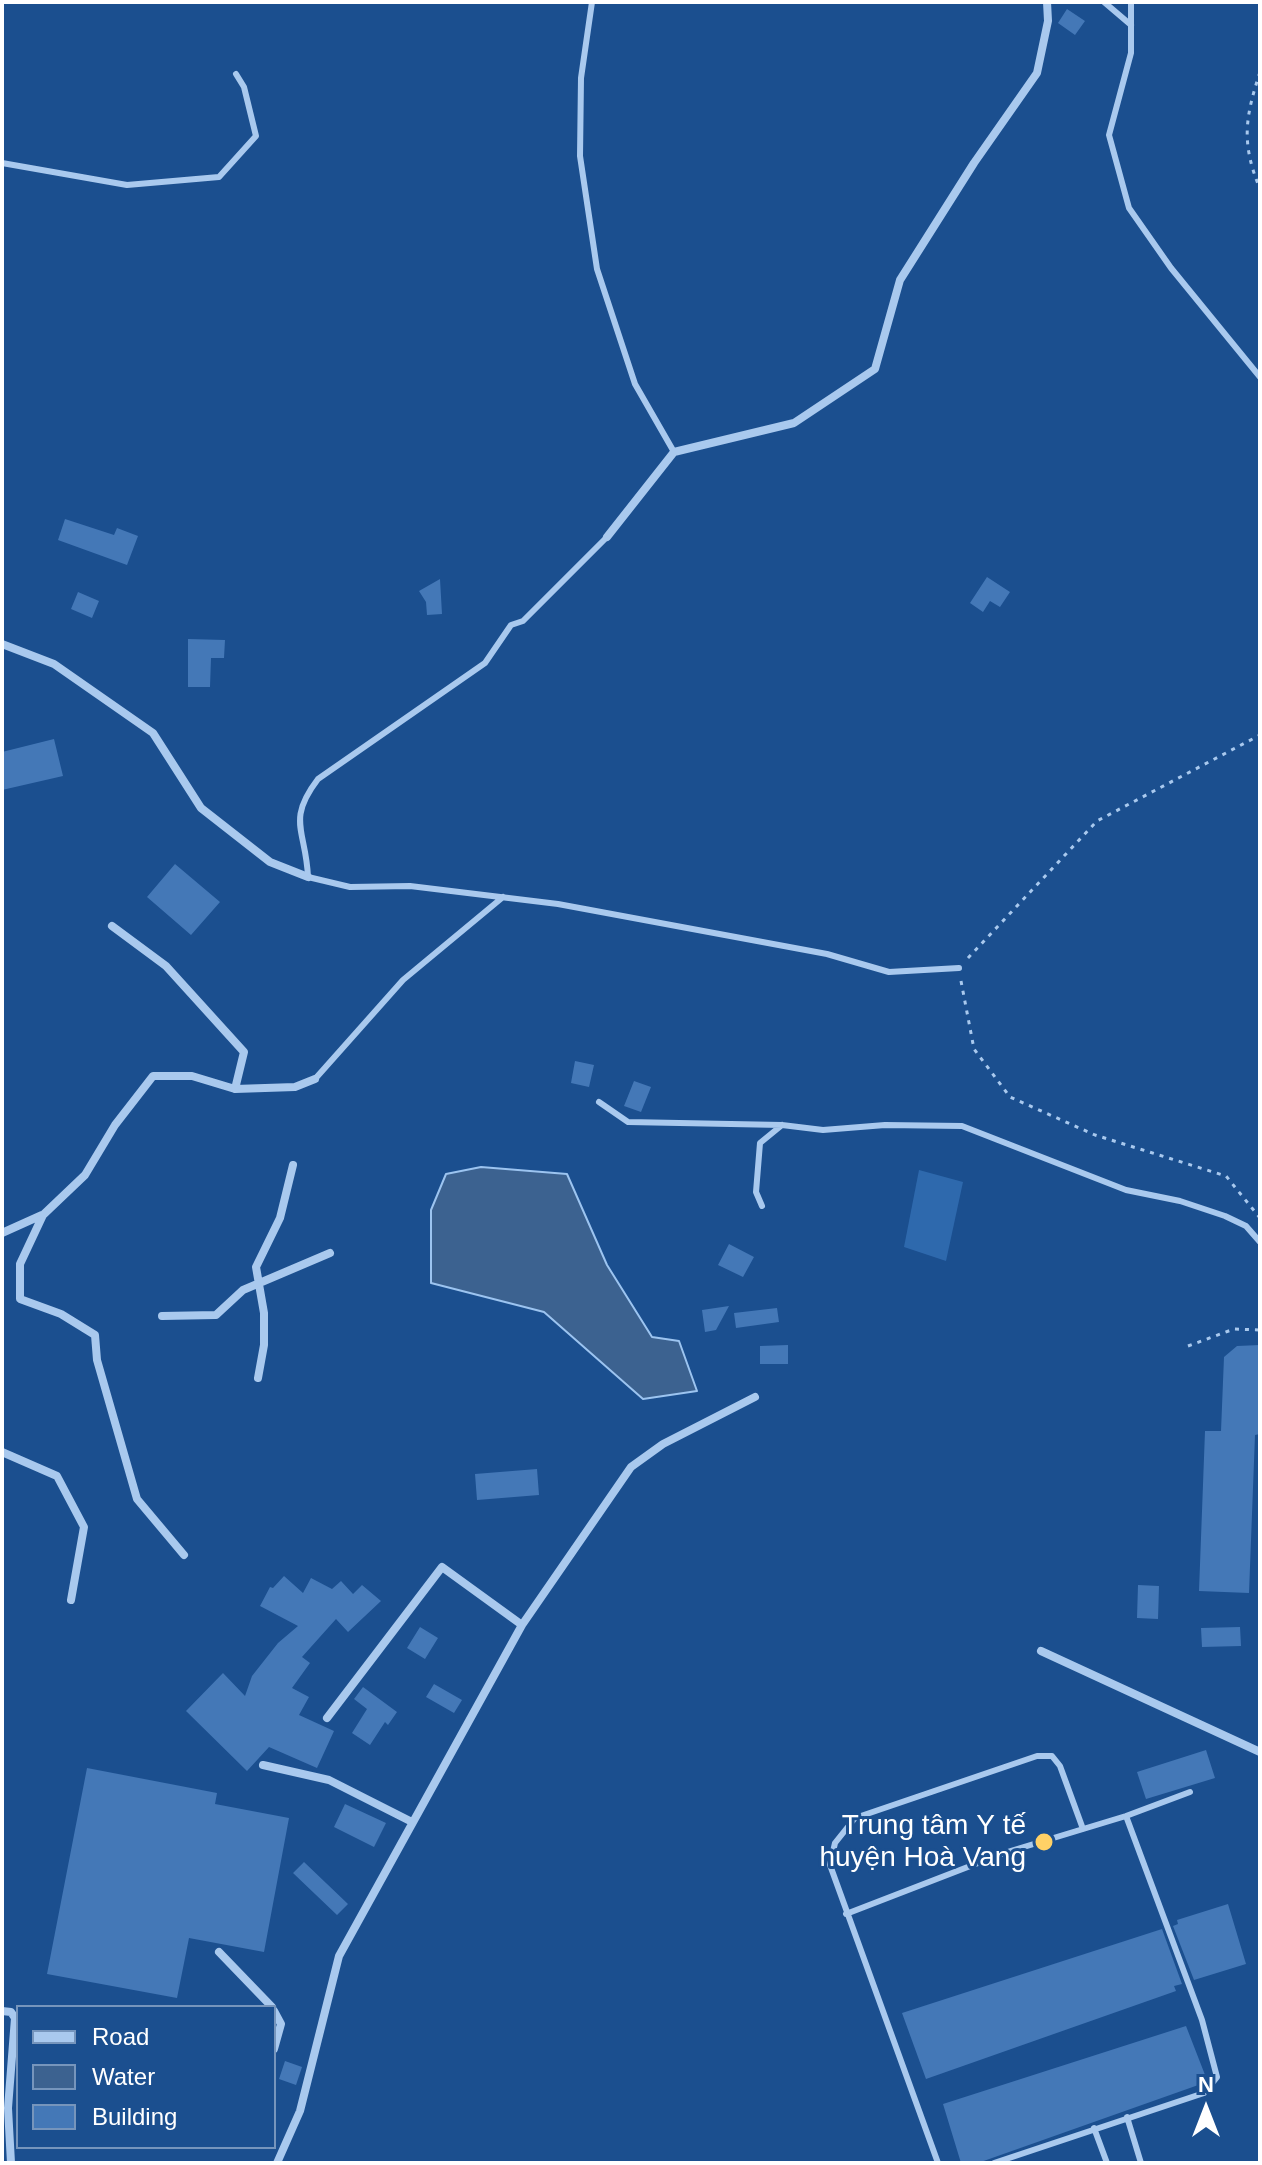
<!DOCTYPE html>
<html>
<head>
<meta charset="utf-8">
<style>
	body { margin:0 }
	#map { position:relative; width:1262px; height:2165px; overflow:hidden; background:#1b4f8f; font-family:Arial,sans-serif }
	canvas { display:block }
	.frame { position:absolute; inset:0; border:4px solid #fff; pointer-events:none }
	.legend { position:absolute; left:16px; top:2005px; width:260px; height:144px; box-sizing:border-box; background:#1b4f8f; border:2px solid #7695bc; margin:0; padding:10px 14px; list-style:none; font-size:24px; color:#fff }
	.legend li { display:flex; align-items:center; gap:16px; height:40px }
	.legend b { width:40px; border:2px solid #7695bc }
	.north { position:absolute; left:1166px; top:2069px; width:80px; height:80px; -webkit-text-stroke:6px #1b4f8f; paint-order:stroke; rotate:0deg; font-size:22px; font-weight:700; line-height:32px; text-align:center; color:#fff }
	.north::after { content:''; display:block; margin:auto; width:28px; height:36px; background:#fff; clip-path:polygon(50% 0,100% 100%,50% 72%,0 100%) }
</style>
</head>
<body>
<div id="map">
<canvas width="1262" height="2165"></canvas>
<div class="frame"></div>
<ul class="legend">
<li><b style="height:10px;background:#a9c9ee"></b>Road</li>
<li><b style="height:22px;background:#3c6290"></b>Water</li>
<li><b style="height:22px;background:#4478b7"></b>Building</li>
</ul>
<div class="north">N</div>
</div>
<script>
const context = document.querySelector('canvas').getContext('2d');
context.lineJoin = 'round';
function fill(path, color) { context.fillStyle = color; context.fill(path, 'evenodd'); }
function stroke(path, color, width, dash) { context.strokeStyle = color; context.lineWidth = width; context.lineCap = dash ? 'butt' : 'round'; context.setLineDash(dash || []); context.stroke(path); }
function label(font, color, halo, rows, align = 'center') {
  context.font = font + ' Arial,sans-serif'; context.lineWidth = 6; context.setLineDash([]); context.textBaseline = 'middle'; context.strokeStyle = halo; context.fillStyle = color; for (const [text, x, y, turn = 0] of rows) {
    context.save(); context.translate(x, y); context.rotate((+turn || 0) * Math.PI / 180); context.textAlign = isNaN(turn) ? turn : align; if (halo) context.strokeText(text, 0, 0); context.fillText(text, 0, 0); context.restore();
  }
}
fill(new Path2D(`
	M919,1170L963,1182L946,1261L904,1247Z`), '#2e69ad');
const water = new Path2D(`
	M481,1167L567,1174L607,1265L652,1337L679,1341L697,1391L643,1399L544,1312L431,1283V1210L446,1174Z`);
fill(water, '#3c6290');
stroke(water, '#9cc4f0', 2);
fill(new Path2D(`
	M1067,9L1085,21L1075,35L1058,23Z
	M65,519L114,535L117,528L138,536L127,565L58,540Z
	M987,577L1010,592L1000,607L990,601L983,612L970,603Z
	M440,579L442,614L427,615L426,602L419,591Z
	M78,592L99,601L92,618L71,609Z
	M188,639L225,640L224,658H211L210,687H188Z
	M54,739L63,776L2,790V752Z
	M175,864L220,902L191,935L147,897Z
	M575,1061L594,1065L589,1087L571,1083Z
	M634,1081L651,1087L641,1112L624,1106Z
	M729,1244L754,1257L743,1277L718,1265Z
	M729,1306L716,1330L705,1332L702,1310Z
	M777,1308L779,1322L736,1328L734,1313Z
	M788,1345V1364H760V1346Z
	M1260,1345V1434L1255,1435L1249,1593L1199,1591L1205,1431H1221L1224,1357L1237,1346Z
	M537,1469L539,1495L477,1500L475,1474Z
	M284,1576L303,1593L311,1578L332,1589L341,1581L353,1594L362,1585L381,1601L348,1632L336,1619L302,1657L310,1663L292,1688L309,1697L299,1715L334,1731L317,1768L269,1747L247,1771L186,1711L223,1673L245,1696L252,1676L278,1643L298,1626L260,1606L270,1587L273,1588Z
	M1138,1585L1159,1586L1158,1619L1137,1618Z
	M420,1627L438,1638L425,1659L407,1648Z
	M1240,1627L1241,1646L1202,1647L1201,1628Z
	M434,1684L462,1700L454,1713L426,1697Z
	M363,1687L397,1712L388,1725L385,1722L370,1745L352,1733L367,1709L354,1699Z
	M1206,1750L1215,1778L1146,1799L1137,1772Z
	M87,1768L217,1793L215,1804L289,1818L264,1952L189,1938L177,1998L47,1974Z
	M345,1804L386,1823L374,1847L334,1827Z
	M304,1862L348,1904L337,1915L293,1873Z
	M1228,1904L1246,1964L1194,1980L1173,1926L1178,1924L1177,1920Z
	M1162,1929L1182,1984L1174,1986L1176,1991L926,2079L902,2013Z
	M1186,2026L1207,2080L1204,2083L978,2163H961L943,2104Z
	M285,2061L302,2067L296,2085L279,2079Z`), '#4478b7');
stroke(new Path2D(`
	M1260,72C1245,118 1241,143 1260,189
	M968,958L1097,821L1260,735
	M961,981L974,1049L1010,1097L1095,1135L1226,1176L1260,1218
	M1188,1346L1234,1329L1260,1330`), '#a9c9ee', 3, [4, 6]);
stroke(new Path2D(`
	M592,2L581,78L580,156L597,269L635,384L674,452
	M1104,2L1131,25
	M1131,2V53L1109,135L1129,208L1171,268L1260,377
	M2,163L127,185L219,177L256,136L244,87L236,74
	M607,537L523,621L511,625L485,663L318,779C286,821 306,830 308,877L350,887L410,886L558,904L827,954L889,972L959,968
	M315,1079L403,980L503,897
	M599,1102L628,1122L782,1125L823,1130L885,1125L962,1126L1126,1190L1180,1201L1225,1216L1246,1226L1260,1242
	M762,1206L756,1192L760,1143L782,1125
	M846,1914L1004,1853L1126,1816L1190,1792
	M1127,2117L1141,2163
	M1094,2128L1107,2163
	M938,2163L830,1865L835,1843L855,1818L1037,1756H1052L1060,1766L1083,1829
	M994,2163L1204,2093L1217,2077L1202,2020L1126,1816`), '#a9c9ee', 6);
stroke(new Path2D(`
	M607,537L674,452L794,423L875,369L900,280L974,163L1037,73L1048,21L1047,2
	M2,644L54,664L153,733L201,808L270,862L308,877
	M112,926L166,966L244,1052L235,1089
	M2,1233L42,1215
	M162,1316L216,1315L243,1290L330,1253
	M258,1378L264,1345V1313L256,1267L280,1218L293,1165
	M2,1452L57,1476L84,1527L71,1600
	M184,1555L137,1499L97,1360L95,1335L61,1314L20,1299V1264L43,1215L85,1175L115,1125L153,1076H192L235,1089L295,1087L315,1079
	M1041,1651L1260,1752
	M327,1718L442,1567L522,1625
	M263,1765L329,1780L412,1822
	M219,1952L272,2007
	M2,2011L11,2012L15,2018L8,2108L11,2163
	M274,2011L281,2024L274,2049
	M277,2163L300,2111L339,1956L522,1625L631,1467L663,1444L755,1397`), '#a9c9ee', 8);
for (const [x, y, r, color] of [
	[1044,1842,10,"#ffd166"]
]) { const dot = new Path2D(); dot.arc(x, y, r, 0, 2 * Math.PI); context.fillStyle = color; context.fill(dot); stroke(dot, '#1b4f8f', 3); }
label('28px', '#fff', '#1b4f8f', [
	["Trung tâm Y tế",1026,1826],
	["huyện Hoà Vang",1026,1858]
], 'right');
</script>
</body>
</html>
